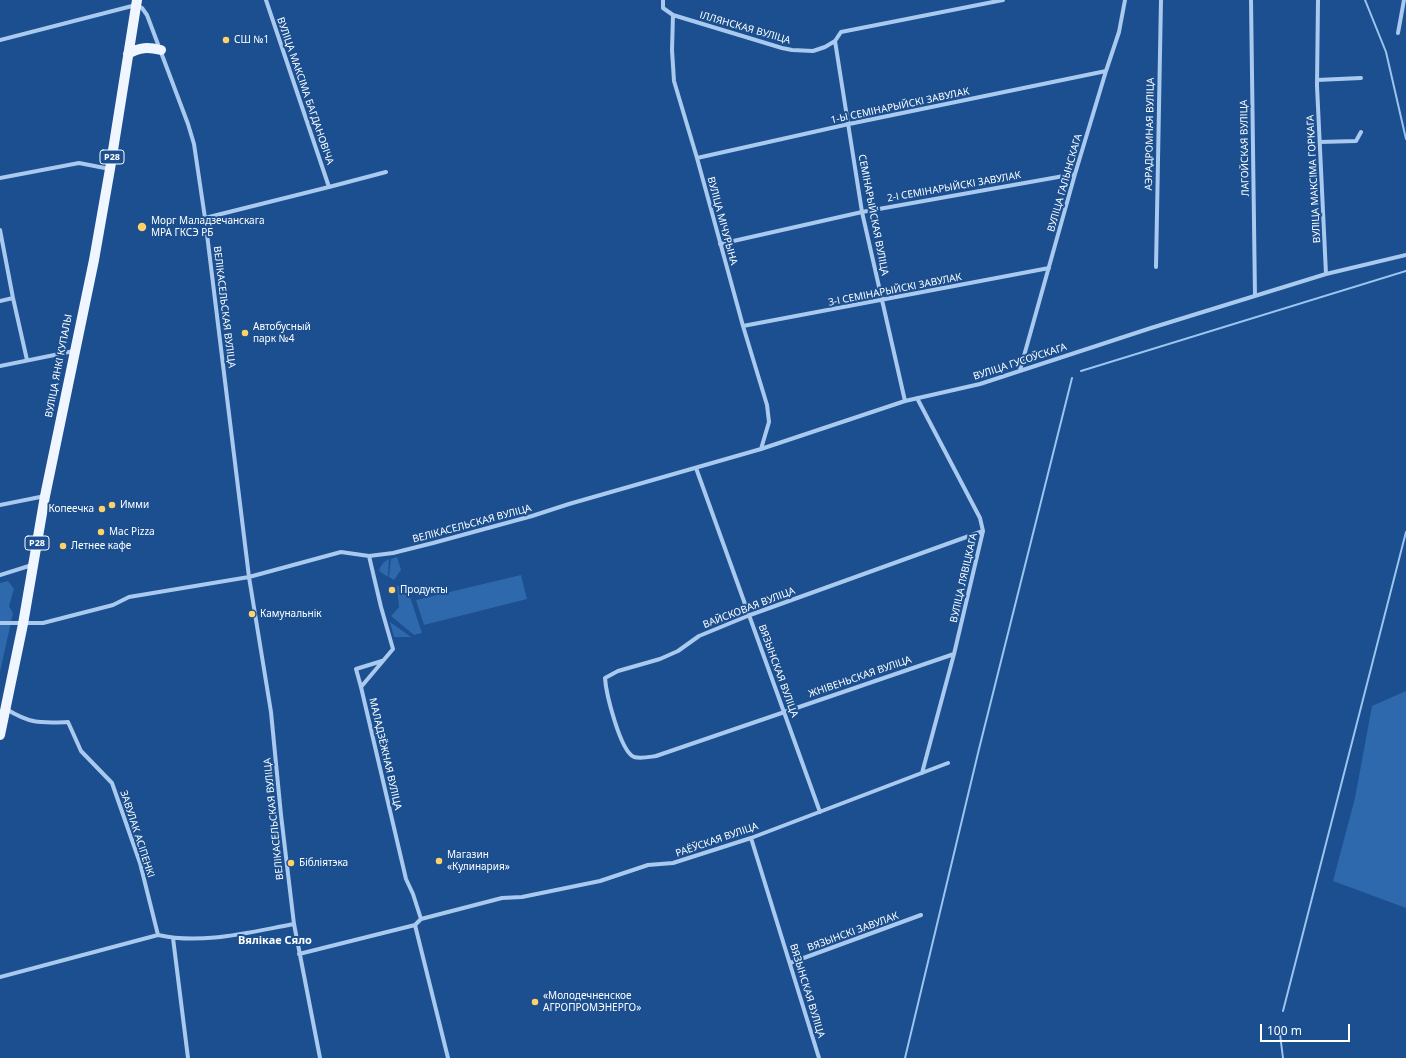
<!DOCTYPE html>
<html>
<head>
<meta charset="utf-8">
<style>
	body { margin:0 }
	#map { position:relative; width:1406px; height:1058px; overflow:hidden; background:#1b4f8f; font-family:"Noto Sans",sans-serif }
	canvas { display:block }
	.scale { position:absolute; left:1260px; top:1024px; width:90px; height:18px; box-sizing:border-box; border:2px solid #fff; border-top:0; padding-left:5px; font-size:12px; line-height:14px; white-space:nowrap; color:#fff; -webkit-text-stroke:3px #1b4f8f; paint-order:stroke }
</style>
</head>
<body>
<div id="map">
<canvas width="1406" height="1058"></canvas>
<div class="scale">100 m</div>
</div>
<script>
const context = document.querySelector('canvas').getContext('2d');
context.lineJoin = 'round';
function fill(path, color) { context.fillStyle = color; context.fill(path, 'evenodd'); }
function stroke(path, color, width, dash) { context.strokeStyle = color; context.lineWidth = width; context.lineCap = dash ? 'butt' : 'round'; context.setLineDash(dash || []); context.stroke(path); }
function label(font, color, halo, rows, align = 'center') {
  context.font = font + ' "Noto Sans",sans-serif'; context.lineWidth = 4; context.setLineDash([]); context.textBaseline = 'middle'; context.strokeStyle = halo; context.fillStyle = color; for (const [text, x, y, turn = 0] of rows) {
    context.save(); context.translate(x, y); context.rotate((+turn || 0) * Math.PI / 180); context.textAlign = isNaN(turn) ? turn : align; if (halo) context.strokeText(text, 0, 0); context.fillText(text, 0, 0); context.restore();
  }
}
fill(new Path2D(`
	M397,557L401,570L394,580L389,577L391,559Z
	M389,559L388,577L379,571C381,565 383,562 389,559Z
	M521,575L527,599L424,625L416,600Z
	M8,581L14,589L9,606L13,613L0,672V583Z
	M397,585L409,594L422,633L414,635L391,616L399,607Z
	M390,622L411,637H394Z
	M1406,691V908L1333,881L1355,798L1372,706Z`), '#2e69ad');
stroke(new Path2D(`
	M1365,0L1386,52L1406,139
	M1081,371L1406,271
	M1283,1011L1406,532
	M1279,1026L1283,1058
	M905,1058L979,749L1072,378`), '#9cc4f0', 2);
stroke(new Path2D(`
	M663,0V8L673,15L782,48L792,50L813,51L825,47L835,41
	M1251,0L1255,296
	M1318,0L1317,86L1326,274
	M673,15L672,50L674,81L697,158L743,326L767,405L769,422L761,449
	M1398,33L1404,0
	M0,40L136,5L142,8L147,15L188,124L194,144L205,218L249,577L271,712L281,815L294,924L320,1058
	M1317,80L1361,78
	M1320,142L1356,141L1361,132
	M697,158L849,124L1106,71
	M0,178L79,163L110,169
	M329,187L386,172
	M205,218L329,187L266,0
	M0,230L13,298L27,360
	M720,244L862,212L1075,174
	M1156,267L1161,0
	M0,301L13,298
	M743,326L1049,268
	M0,366L74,351
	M1020,370L1075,174L1106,71L1119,32L1125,0
	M917,398L980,518L983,531L954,654L922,773
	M905,401L862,212L835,41L841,32L1003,0
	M696,468L820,812
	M0,505L45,496
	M369,556L381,607L393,649L361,687L406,879L413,894L421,919
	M0,575L32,565
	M0,623H43L113,605L129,597L249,577L341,552L369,556L393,553L433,543L532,516L569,504L761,449L905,401L980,384L1151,328L1326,274L1406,255
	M954,654L656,756C649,757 641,759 634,757C620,751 606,693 605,678L618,671L660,659L678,651L699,636L750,615L983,531
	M361,687L356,669L382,661
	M6,709C31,724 39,723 68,722L81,751L112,783L140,863L158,935
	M751,838L819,1058
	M415,925L421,919L502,898L522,897L600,881L648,865L673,863L751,838L948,763
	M415,925L448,1058
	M173,938L188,1058
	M299,954L415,925
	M790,963L921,915
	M0,977L158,935C202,945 250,932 294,924`), '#a9c9ee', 4);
stroke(new Path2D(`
	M128,54C140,47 148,47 161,50
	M0,735L23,624L45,496L94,260L110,169L137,0`), '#f0f6ff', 10);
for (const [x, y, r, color] of [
	[226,40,4,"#ffd166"],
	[142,227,5,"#ffd166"],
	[245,333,4,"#ffd166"],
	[112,505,4,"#ffd166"],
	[102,509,4,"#ffd166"],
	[101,532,4,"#ffd166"],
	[63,546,4,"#ffd166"],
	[392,590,4,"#ffd166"],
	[252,614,4,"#ffd166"],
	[439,861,4,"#ffd166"],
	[291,863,4,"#ffd166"],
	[535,1002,4,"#ffd166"]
]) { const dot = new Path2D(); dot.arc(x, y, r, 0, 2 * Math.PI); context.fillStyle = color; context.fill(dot); stroke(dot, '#1b4f8f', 1.5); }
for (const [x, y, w] of [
	[112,157,24],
	[37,543,24]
]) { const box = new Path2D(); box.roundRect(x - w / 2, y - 7, w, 14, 3); context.fillStyle = '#1b4f8f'; context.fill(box); stroke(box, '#fff', 1); }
label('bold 9px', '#fff', null, [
	["Р28",112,157],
	["Р28",37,543]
]);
label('10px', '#fff', '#1b4f8f', [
	["ІЛЛЯНСКАЯ ВУЛІЦА",745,28,16],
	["ВУЛІЦА МАКСІМА БАГДАНОВІЧА",305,91,71],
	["1-Ы СЕМІНАРЫЙСКІ ЗАВУЛАК",900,106,-12],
	["АЭРАДРОМНАЯ ВУЛІЦА",1150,134,-89],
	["ЛАГОЙСКАЯ ВУЛІЦА",1245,148,-91],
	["ВУЛІЦА МАКСІМА ГОРКАГА",1314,179,-93],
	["ВУЛІЦА ГАЛЫНСКАГА",1065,183,-74],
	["2-І СЕМІНАРЫЙСКІ ЗАВУЛАК",954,187,-10],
	["СЕМІНАРЫЙСКАЯ ВУЛІЦА",873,215,79],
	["ВУЛІЦА МІЧУРЫНА",722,221,75],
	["3-І СЕМІНАРЫЙСКІ ЗАВУЛАК",895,290,-11],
	["ВЕЛІКАСЕЛЬСКАЯ ВУЛІЦА",224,307,83],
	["ВУЛІЦА ГУСОЎСКАГА",1020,362,-18],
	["ВУЛІЦА ЯНКІ КУПАЛЫ",59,366,-79],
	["ВЕЛІКАСЕЛЬСКАЯ ВУЛІЦА",472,524,-15],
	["ВУЛІЦА ЛЯВІЦКАГА",964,578,-77],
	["ВАЙСКОВАЯ ВУЛІЦА",749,608,-21],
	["ВЯЗЫНСКАЯ ВУЛІЦА",778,671,70],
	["ЖНІВЕНЬСКАЯ ВУЛІЦА",860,677,-19],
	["МАЛАДЗЁЖНАЯ ВУЛІЦА",385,754,77],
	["ВЕЛІКАСЕЛЬСКАЯ ВУЛІЦА",274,819,-96],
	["ЗАВУЛАК АСІПЕНКІ",137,834,72],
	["РАЁЎСКАЯ ВУЛІЦА",717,840,-19],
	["ВЯЗЫНСКІ ЗАВУЛАК",853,932,-20],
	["ВЯЗЫНСКАЯ ВУЛІЦА",807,991,73]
]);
label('10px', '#fff', '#1b4f8f', [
	["СШ №1",234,40],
	["Морг Маладзечанскага",151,221],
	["МРА ГКСЭ РБ",151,233],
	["Автобусный",253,327],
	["парк №4",253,339],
	["Имми",120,505],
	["Копеечка",94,509,"right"],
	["Mac Pizza",109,532],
	["Летнее кафе",71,546],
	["Продукты",400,590],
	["Камунальнік",260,614],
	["Магазин",447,855],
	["«Кулинария»",447,867],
	["Бібліятэка",299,863],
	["«Молодечненское",543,996],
	["АГРОПРОМЭНЕРГО»",543,1008]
], 'left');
label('bold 11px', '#fff', '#1b4f8f', [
	["Вялікае Сяло",275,941]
]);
</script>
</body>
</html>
